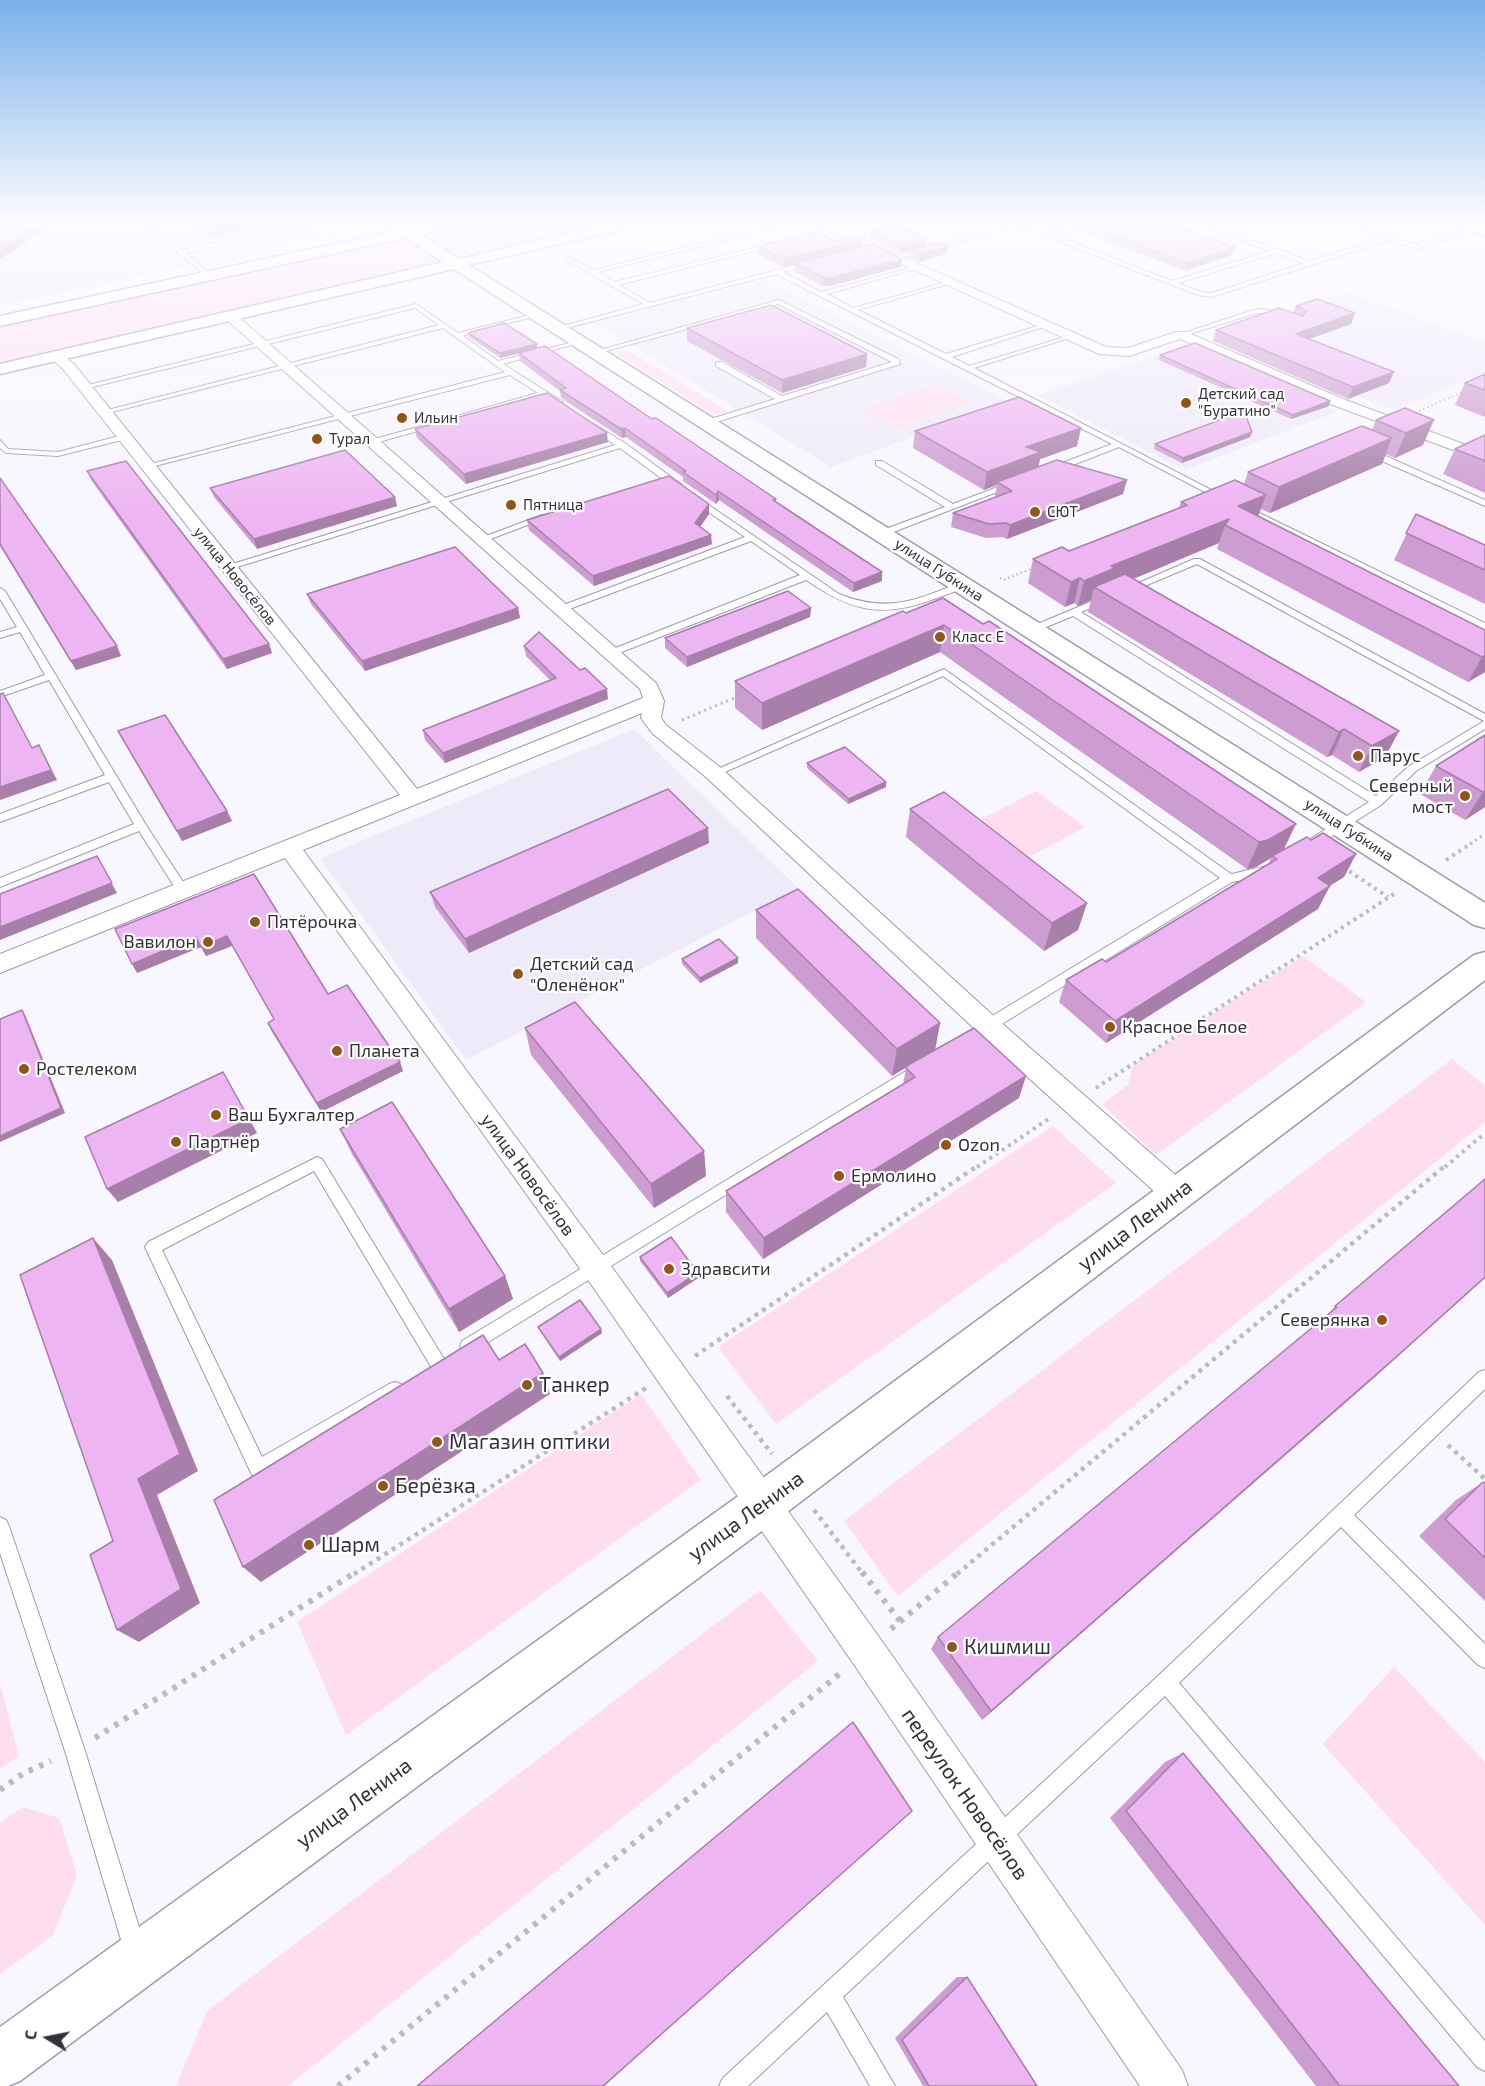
<!DOCTYPE html>
<html>
<head>
<meta charset="utf-8">
<style>
	body { margin:0 }
	#map { position:relative; width:1485px; height:2086px; overflow:hidden; background:#f8f6fe; font-family:"Exo 2",sans-serif }
	canvas { display:block }
	.north { position:absolute; left:18px; top:2008px; width:60px; height:60px; -webkit-text-stroke:4px #fff; paint-order:stroke; rotate:280deg; font-size:16px; font-weight:700; line-height:24px; text-align:center; color:#333139 }
	.north::after { content:''; display:block; margin:auto; width:21px; height:27px; background:#333139; clip-path:polygon(50% 0,100% 100%,50% 72%,0 100%) }
</style>
</head>
<body>
<div id="map">
<canvas width="1485" height="2086"></canvas>
<div class="north">С</div>
</div>
<script>
const context = document.querySelector('canvas').getContext('2d');
context.lineJoin = 'round';
function fill(path, color) { context.fillStyle = color; context.fill(path, 'evenodd'); }
function stroke(path, color, width, dash) { context.strokeStyle = color; context.lineWidth = width; context.lineCap = dash ? 'butt' : 'round'; context.setLineDash(dash || []); context.stroke(path); }
function label(font, color, halo, rows, align = 'center') {
  context.font = font + ' "Exo 2",sans-serif'; context.lineWidth = 4.5; context.setLineDash([]); context.textBaseline = 'middle'; context.strokeStyle = halo; context.fillStyle = color; for (const [text, x, y, turn = 0] of rows) {
    context.save(); context.translate(x, y); context.rotate((+turn || 0) * Math.PI / 180); context.textAlign = isNaN(turn) ? turn : align; if (halo) context.strokeText(text, 0, 0); context.fillText(text, 0, 0); context.restore();
  }
}
fill(new Path2D(`
	M0,223H365L371,227L0,306Z
	M765,279L1009,402L831,467L596,323Z
	M1346,293L1485,342V373L1393,410L1213,338Z
	M1186,346L1338,411L1185,470L1037,395Z
	M634,729L798,888L466,1060L320,858Z`), '#eeeafa');
fill(new Path2D(`
	M468,223H618L482,255L442,229Z
	M435,230L475,256L452,254L426,237V233Z
	M400,239L409,241L435,259L434,264L0,363V326Z
	M625,349L728,411L714,415L614,352Z
	M937,385L972,403L895,429L861,410Z
	M1036,791L1085,827L1027,858L980,820Z
	M1303,956L1366,1002L1156,1155L1102,1104L1128,1085L1133,1065Z
	M1452,1059L1485,1086V1122L898,1596L844,1521Z
	M1053,1126L1116,1183L776,1424L718,1347Z
	M641,1394L701,1480L346,1735L297,1622Z
	M760,1590L818,1661L288,2086H176L207,2011Z
	M1394,1667L1485,1762V1925L1323,1744Z
	M0,1684L19,1756L0,1769Z
	M23,1807L59,1818L77,1875L53,1935L0,1974V1823Z`), '#fedeed');
const lane = new Path2D(`
	M142,223H149L181,250L312,223H324L185,253L211,275L209,278Z
	M786,223H797L598,272L615,282L774,243L777,245L619,285L650,303L812,261L814,264L783,272L821,292L918,266V268L827,294L853,308L951,281V283L858,310L946,354L1044,324L1049,325L952,357L969,366L1072,335V337L974,368L1229,499L1222,501L1119,447L1055,472H1049V468L1112,444L776,274L559,330L556,328L643,304L567,260V258H571L593,270Z
	M1016,223C1026,223 1035,231 1045,231C1058,231 1070,223 1084,223L1049,233L1172,281L1270,251L1194,223H1203L1310,261L1383,238L1340,223H1349L1417,245L1472,227L1477,228L1417,249L1389,240L1212,297L1198,295L1020,226L896,259L891,258ZM1276,253L1304,263L1212,293L1201,292L1178,283Z
	M832,229L834,232L802,240L799,238Z
	M779,300L898,359L900,364L707,425H704V421L775,399L716,366V362H722L782,396L892,362L778,304L599,353L593,352Z
	M416,304L458,333L538,313V315L463,336L498,361L582,340V342L503,364L563,402L556,404L543,396L375,443L368,441L538,393L510,375L147,468L143,466L505,372L443,328L104,414L100,412L439,325L415,308L84,389L80,387Z
	M1256,309L1269,310L1288,318L1285,320L1266,313H1257L1183,336L1178,335Z
	M592,423L625,443L682,485V489H676L620,448L231,569L223,567L615,445L589,427L588,425Z
	M123,435L127,437L126,439L58,456L6,453L0,448V440L8,449L58,452Z
	M1366,450H1372L1485,500V506L1366,454Z
	M876,461H882L953,504L1008,483L1015,485L883,536L879,533L880,531L945,507L876,465Z
	M694,495L839,594C886,613 915,601 959,583L967,585C959,591 947,594 937,598C882,619 853,612 806,580L614,655H608V651L800,575L751,541L564,611H558V607L745,537L691,500V496Z
	M1239,506H1245L1485,623V630L1239,510Z
	M542,515L549,517L485,541L478,539Z
	M1194,559H1200L1485,714V729L1416,771L1381,805L1315,847H1307L1305,844L1307,841L1369,802L1073,616L1034,632H1028V628L1102,597H1108V601L1081,612L1376,796L1408,767L1484,721L1197,564L1128,593L1120,591Z
	M0,588L5,591L146,825L187,888L189,891L187,894H179L139,831L0,887V878L134,824L109,782L0,822V814L105,775L49,680L0,697V691L45,675L20,632L0,638V632L17,627L0,599Z
	M944,669L1231,874C1241,872 1265,865 1273,866L1275,869C1265,880 1246,879 1232,882L989,1032H979L977,1028L979,1024L1220,878L943,676L718,775L714,776L709,773Z
	M919,1063L924,1064L926,1068L924,1072L474,1351L468,1354L462,1351L460,1346L462,1341Z
	M317,1157L322,1159L447,1364L445,1370L439,1372L433,1370L314,1171L162,1250L262,1457L389,1384L395,1382L401,1384L403,1390L401,1396L258,1478L252,1475L145,1247L148,1242Z
	M1485,1370V1389L1354,1515L1485,1644V1668L1478,1665L1341,1527L1179,1683L1485,2041V2071L1477,2067L1165,1696L843,1997L895,2086H870L827,2012L748,2086H719L723,2078L1159,1675L1479,1372Z
	M0,1517L6,1520L9,1526L85,1751L146,1950L143,1958L135,1961L127,1958L124,1950L65,1751L0,1553Z`);
const street = new Path2D(`
	M811,223H826L1106,347L1128,348L1176,332H1186L1343,399L1485,452V462L1333,405L1180,339L1129,356L1099,354Z
	M230,312L234,313L656,683L664,701L661,718L666,725L721,768L997,1019L1187,1185L1191,1194L1187,1203L1177,1206L1167,1203L979,1033L707,778L652,733L641,718L642,713L303,850L606,1259L879,1637L1182,2070L1188,2086H1140L853,1663L586,1277L285,858L0,973V954L400,795L63,369L48,356L50,353H60L73,363L417,789L643,698L640,689L226,319L224,316L226,313Z`);
const secondary = new Path2D(`
	M385,223H402L410,228L432,223H460L458,226L420,234L459,259L614,223H640L633,227L469,265L1485,903V928L1474,925L454,269L0,374V364L443,262L405,238L0,326V316L395,231Z
	M1451,223H1474L1485,226V235L1453,226Z
	M1485,952V980L778,1519L20,2081L8,2086H0V2027L748,1489L1474,955Z`);
stroke(lane, '#a09aad', 2);
stroke(street, '#a09aad', 2);
stroke(secondary, '#a09aad', 3);
stroke(new Path2D(`
	M1412,223L1421,226
	M653,231L684,223`), '#bcbac2', 1.5, [1.5, 2]);
stroke(new Path2D(`
	M1419,411L1465,391
	M1000,578L1003,580L1034,568`), '#bcbac2', 2, [1.5, 3]);
stroke(new Path2D(`
	M682,720L739,696
	M1470,844L1485,834`), '#bcbac2', 3, [2, 4]);
stroke(new Path2D(`
	M1446,860L1472,843
	M1343,867L1388,897
	M1096,1088L1397,892
	M977,1167L1050,1118
	M1445,1167L1485,1133`), '#bcbac2', 4, [3, 4.5]);
stroke(new Path2D(`
	M695,1356L979,1165
	M727,1396L772,1454
	M1448,1445L1485,1479
	M814,1510L863,1574
	M354,1574L646,1388
	M957,1574L1446,1165`), '#bcbac2', 4.5, [4, 5]);
stroke(new Path2D(`
	M862,1572L900,1621
	M891,1629L959,1572
	M95,1738L356,1572
	M0,1790L24,1773L51,1761
	M338,2086L843,1671`), '#bcbac2', 6, [4.5, 7]);
fill(lane, '#fff');
fill(street, '#fff');
fill(secondary, '#fff');
fill(new Path2D(`
	M195,223H267L268,226L212,238Z
	M1074,223H1169L1232,255L1185,271L1073,228Z
	M871,232L926,246H947L946,254L919,262L910,258L911,250L900,253L870,240Z
	M837,242L902,259L901,267L830,286H823L795,272V264L784,267L758,254V246Z
	M1296,306L1355,313L1351,324L1309,339L1389,383L1348,399L1213,341L1216,330L1293,313Z
	M687,328L867,354L866,367L782,393L687,341Z
	M468,333L537,348L652,419L776,499V502L882,572V581L853,592L719,500L716,504L683,481V477L626,437L622,438L561,398L560,391L520,361L519,353L500,358L469,337Z
	M1160,355L1329,406L1291,419L1159,360Z
	M1485,374V417L1455,405L1465,383Z
	M1405,408L1423,445L1395,458L1386,454L1382,464L1270,513L1261,509L1258,516L1485,630V672L1468,682L1217,549L1219,543L1133,579L1399,731L1385,757L1359,772L1332,755L1327,757L1088,612L1091,600L1078,606L1074,603L1065,607L1028,583L1033,559L1069,551L1179,508L1181,502L1244,484L1248,472L1372,430L1376,420Z
	M1081,428L1077,446L1040,459L1038,467L1123,494L1007,539L1003,537L986,538L951,527L953,513L996,497L995,496L997,485L984,490L913,448L915,431Z
	M415,429L608,442L466,484L417,438Z
	M1252,432L1250,437L1182,463L1154,449L1155,444Z
	M1485,435V493L1443,474L1455,449Z
	M87,471L269,644L272,653L227,669L91,480Z
	M0,478L121,656L76,670L0,546Z
	M210,488L397,506L257,549L214,497Z
	M709,504V514L700,526L712,544L594,586L529,530L527,520Z
	M1416,514L1485,545V604L1394,560Z
	M307,594L518,608L520,618L365,671L311,604Z
	M943,598L1283,850L1311,840L1356,854L1344,877L1329,886L1318,909L1106,1043L1059,1002L1066,980L1106,962L1268,865L1271,858L1256,867L1247,869L940,652L762,730L735,708V681Z
	M811,608L810,617L687,667L665,648V638Z
	M524,646L580,670L608,699L445,763L425,740L423,730L550,680L526,656Z
	M118,731L227,811L232,821L182,841Z
	M1485,735V807L1465,820L1420,794L1436,766Z
	M807,763L886,787L848,804L807,768Z
	M910,809L1087,903L1078,930L1044,951L906,837Z
	M709,843L469,953L435,907L430,892Z
	M254,874L328,994L403,1071L321,1112L272,1032L268,1023L274,1020L232,946L206,956L201,947L137,973Z
	M756,910L940,1023L935,1050L917,1060L1019,1098L763,1259L726,1212V1191L903,1084L906,1068L908,1066L892,1076L756,938Z
	M682,959L738,963L700,983L682,964Z
	M525,1028L704,1151L706,1176L654,1208L531,1055Z
	M340,1129L505,1276L513,1299L459,1332L352,1154Z
	M1485,1179L1376,1376L982,1720L931,1649L938,1637L1327,1316L1335,1306Z
	M640,1257L698,1278L668,1298L640,1261Z
	M538,1327L601,1329L602,1333L560,1361L540,1331Z
	M1483,1482L1485,1483V1601L1419,1536L1456,1500Z
	M1183,1753L1459,2086H1316L1110,1818L1165,1762Z
	M957,1977H967L1037,2086H923L895,2038Z`), '#cd9cd1');
fill(new Path2D(`
	M40,223H55L0,259V249Z
	M214,223H267L268,226L212,238L208,224Z
	M927,238L926,246L900,253V245Z
	M861,240V248L784,267V259Z
	M947,246L946,254L919,262L920,254Z
	M1235,247L1232,255L1185,271L1187,263Z
	M902,259L901,267L830,286H823L824,278Z
	M1355,313L1351,324L1292,345L1296,334Z
	M537,344V349L500,358V353Z
	M867,354L866,367L782,393V380Z
	M1394,372L1389,383L1348,399L1353,387Z
	M1330,401L1329,406L1291,419L1293,415Z
	M1434,420L1423,445L1395,458L1406,433Z
	M625,428L626,437L622,438L621,429Z
	M1081,428L1077,446L1040,459L1038,470L997,482V485L984,490L987,472L1026,447Z
	M1252,432L1250,437L1182,463L1183,458Z
	M607,433L608,442L466,484L464,474Z
	M1392,438L1382,464L1270,513L1279,487Z
	M1127,480L1123,494L1007,539L1010,525Z
	M718,491L719,500L716,504V495Z
	M1266,495L1257,519L1238,506Z
	M395,497L397,506L257,549L254,539Z
	M709,504V514L696,533L695,523Z
	M1229,519L1225,525L1219,543L1109,589L1094,587L1091,600L1078,606L1084,581L1111,566Z
	M711,535L712,544L594,586L593,576Z
	M882,572V581L853,592L854,583Z
	M1080,578L1074,603L1065,607L1071,582Z
	M518,608L520,618L365,671L362,661Z
	M811,608L810,617L687,667V657Z
	M944,625L940,652L762,730V703Z
	M269,644L272,653L227,669L223,659Z
	M117,646L121,656L76,670L71,661Z
	M1485,655V672L1468,682L1482,657Z
	M607,689L608,699L445,763L443,753Z
	M1344,729L1332,755L1327,757L1339,732Z
	M1399,731L1385,757L1359,772L1372,746Z
	M39,745L57,780L0,800V787Z
	M886,782V787L848,804L849,799Z
	M1485,791V807L1465,820L1483,792Z
	M227,811L232,821L182,841L177,831Z
	M1296,824L1283,851L1272,856L1271,858L1256,867L1247,869L1259,842Z
	M708,828L709,843L469,953L465,939Z
	M1356,854L1344,877L1306,901L1318,878Z
	M97,856L117,893L0,940V927Z
	M1330,886L1318,909L1106,1043L1115,1021Z
	M1087,903L1078,930L1044,951L1052,923Z
	M227,936L232,946L206,956L201,947Z
	M196,937L201,947L137,973L132,964Z
	M738,958V963L700,983V978Z
	M22,1010L25,1015L65,1113L0,1142V1136Z
	M940,1023L935,1050L892,1076L897,1049Z
	M400,1062L403,1071L321,1112L317,1103Z
	M223,1072L257,1133L118,1202L107,1189Z
	M1026,1076L1019,1098L763,1259L764,1238Z
	M704,1151L706,1176L654,1208L651,1184Z
	M93,1238L112,1260L198,1471L157,1495L200,1603L139,1642L117,1630L138,1479Z
	M698,1273V1278L668,1298L667,1293Z
	M505,1276L513,1299L459,1332L449,1309Z
	M1485,1277V1278L1376,1376L982,1720L991,1711Z
	M601,1329L602,1333L560,1361L559,1357Z
	M543,1373L550,1394L261,1582L243,1567Z
	M912,1811L604,2086H603Z`), '#a77faa');
const building = new Path2D(`
	M0,223H40L0,249Z
	M1081,223H1169L1235,247L1187,263Z
	M897,225L927,238L900,245L871,232Z
	M811,233H818L837,242L854,237L861,240L784,259L758,246Z
	M938,243L947,246L920,254L911,250Z
	M871,244L902,259L830,278H824L795,264Z
	M1317,299L1355,313L1296,334L1394,372L1353,387L1216,330L1279,308L1303,316L1307,311L1296,306Z
	M771,305L867,354L782,380L687,328Z
	M504,323L537,344L500,353L468,333Z
	M1195,343L1330,401L1293,415L1160,355Z
	M545,346L652,419L656,418L776,499L773,500L882,572L854,583L718,491L716,495L683,472L686,471L625,428L621,429L560,390L566,388L519,353Z
	M1485,374V390L1465,383Z
	M547,393L607,433L464,474L415,429Z
	M1019,397L1081,428L1026,447L1041,452L987,472L915,431Z
	M1405,408L1434,420L1406,433L1376,420Z
	M1244,411L1252,432L1183,458L1155,444Z
	M1362,426L1392,438L1279,487L1248,472Z
	M1485,435V461L1455,449Z
	M345,450L395,497L254,539L210,488Z
	M1057,460L1127,480L1010,525L1006,523L989,524L953,513L1012,491L997,482Z
	M126,461L269,644L223,659L87,471Z
	M669,476L709,504L695,523L711,535L593,576L527,520Z
	M0,478L117,646L71,661L0,544Z
	M1235,480L1266,495L1238,506L1485,630V655L1482,657L1225,525L1229,519L1111,566L1115,568L1084,581L1080,578L1071,582L1033,559L1062,547L1069,551L1187,505L1181,502Z
	M1416,514L1485,545V570L1406,533Z
	M455,547L518,608L362,661L307,594Z
	M1125,574L1399,731L1372,746L1344,729L1339,732L1094,587Z
	M788,591L811,608L687,657L665,638Z
	M943,598L983,624L989,621L1296,824L1268,840L1259,842L944,625L762,703L735,681L903,611L906,613Z
	M539,632L580,670L585,668L607,689L443,753L423,730L556,678L524,646Z
	M3,693L32,748L39,745L51,770L0,787V694Z
	M165,715L227,811L177,831L118,731Z
	M1485,735V791L1483,792L1436,766Z
	M845,747L886,782L849,799L807,763Z
	M668,789L708,828L465,939L430,892Z
	M944,792L1087,903L1052,923L910,809Z
	M1323,833L1356,854L1318,878L1330,886L1115,1021L1066,980L1102,959L1106,962L1277,859L1272,856L1307,837L1311,840Z
	M97,856L112,883L0,927V894Z
	M254,874L328,994L347,985L400,1062L317,1103L268,1023L274,1019L227,936L201,947L196,937L132,964L115,929Z
	M798,889L940,1023L897,1049L756,910Z
	M719,939L738,958L700,978L682,959Z
	M575,1002L704,1151L651,1184L525,1028Z
	M22,1010L61,1108L0,1136V1019Z
	M974,1028L1026,1076L764,1238L726,1191L915,1077L906,1068L908,1065Z
	M223,1072L249,1119L107,1189L85,1137Z
	M392,1102L505,1276L449,1309L340,1129Z
	M1485,1179V1277L1395,1358L991,1711L938,1637L1337,1307L1335,1306Z
	M671,1237L698,1273L667,1293L640,1257Z
	M93,1238L180,1454L138,1479L181,1589L117,1630L90,1555L113,1541L20,1275Z
	M580,1300L601,1329L559,1357L538,1327Z
	M483,1335L499,1360L525,1344L543,1373L243,1567L214,1500Z
	M1483,1482L1485,1483V1558L1445,1519Z
	M853,1722L912,1811L603,2086H417Z
	M1183,1753L1459,2086H1340L1126,1811Z
	M967,1977L1037,2086H929L902,2040Z`);
fill(building, '#eeb5f3');
stroke(building, '#a77faa', 1.5);
const sky = context.createLinearGradient(0, 0, 0, 515);
sky.addColorStop(0, '#7ab1e8');
sky.addColorStop(0.43, '#fcfbff');
sky.addColorStop(1, '#fcfbff00');
context.fillStyle = sky;
context.fillRect(0, 0, 1485, 515);
for (const [x, y, r, color] of [
	[1186,403,6,"#925517"],
	[402,418,6,"#925517"],
	[317,439,6,"#925517"],
	[511,505,6,"#925517"],
	[1035,512,6,"#925517"],
	[940,637,6,"#925517"],
	[1358,756,6,"#925517"],
	[1465,796,6,"#925517"],
	[255,922,6,"#925517"],
	[208,942,6,"#925517"],
	[518,974,6,"#925517"],
	[1110,1027,6,"#925517"],
	[337,1051,6,"#925517"],
	[24,1069,6,"#925517"],
	[216,1115,6,"#925517"],
	[176,1142,6,"#925517"],
	[946,1145,6,"#925517"],
	[839,1176,6,"#925517"],
	[669,1269,6,"#925517"],
	[1382,1320,6,"#925517"],
	[527,1385,6,"#925517"],
	[437,1442,6,"#925517"],
	[383,1486,6,"#925517"],
	[309,1545,6,"#925517"],
	[952,1647,6,"#925517"]
]) { const dot = new Path2D(); dot.arc(x, y, r, 0, 2 * Math.PI); context.fillStyle = color; context.fill(dot); stroke(dot, '#fff', 2); }
label('15px', '#333139', '#fff', [
	["Детский сад",1198,394],
	["\"Буратино\"",1198,411],
	["Ильин",414,418],
	["Турал",329,439],
	["Пятница",523,505],
	["СЮТ",1047,512],
	["Класс Е",952,637]
], 'left');
label('15px', '#333139', '#fff', [
	["улица Губкина",939,570,33],
	["улица Новосёлов",235,576,51],
	["улица Губкина",1349,830,33]
]);
label('18px', '#333139', '#fff', [
	["Парус",1370,756],
	["Северный",1453,786,"right"],
	["мост",1453,807,"right"],
	["Пятёрочка",267,922],
	["Вавилон",196,942,"right"],
	["Детский сад",530,964],
	["\"Оленёнок\"",530,985],
	["Красное Белое",1122,1027],
	["Планета",349,1051],
	["Ростелеком",36,1069],
	["Ваш Бухгалтер",228,1115],
	["Партнёр",188,1142],
	["Ozon",958,1145],
	["Ермолино",851,1176],
	["Здравсити",681,1269],
	["Северянка",1370,1320,"right"]
], 'left');
label('18px', '#333139', '#fff', [
	["улица Новосёлов",528,1175,54]
]);
label('21px', '#333139', '#fff', [
	["улица Ленина",1135,1225,-37],
	["улица Ленина",746,1516,-36],
	["переулок Новосёлов",965,1794,55],
	["улица Ленина",354,1803,-36]
]);
label('21px', '#333139', '#fff', [
	["Танкер",539,1385],
	["Магазин оптики",449,1442],
	["Берёзка",395,1486],
	["Шарм",321,1545],
	["Кишмиш",964,1647]
], 'left');
</script>
</body>
</html>
